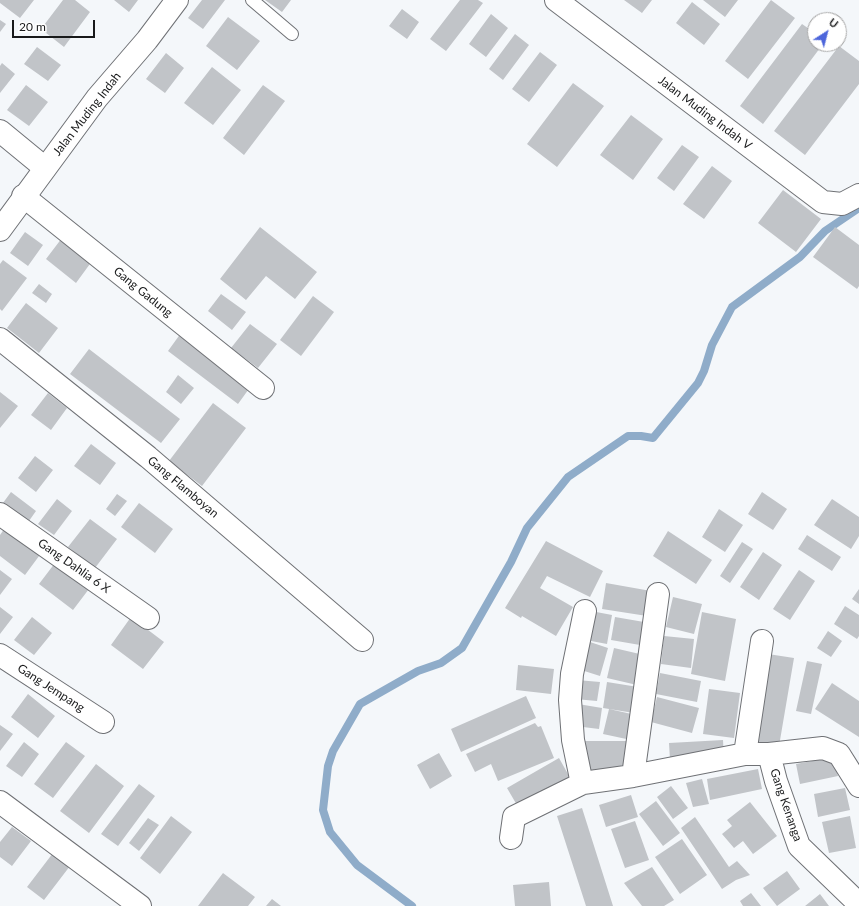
<!DOCTYPE html>
<html>
<head>
<meta charset="utf-8">
<style>
	body { margin:0 }
	#map { position:relative; width:859px; height:906px; overflow:hidden; background:#f4f7fa; font-family:Lato,sans-serif }
	canvas { display:block }
	.north { position:absolute; left:807px; top:12px; width:40px; height:40px; box-sizing:border-box; background:#fff; border:1px solid #a3a3a3; border-radius:50%; rotate:36deg; font-size:11px; font-weight:700; line-height:16px; text-align:center; color:#18191a }
	.north::after { content:''; display:block; margin:auto; width:14px; height:18px; background:#4d66db; clip-path:polygon(50% 0,100% 100%,50% 72%,0 100%) }
	.scale { position:absolute; left:12px; top:20px; width:83px; height:18px; box-sizing:border-box; border:2px solid #18191a; border-top:0; padding-left:5px; font-size:12px; line-height:14px; white-space:nowrap; color:#18191a; -webkit-text-stroke:3px #fff; paint-order:stroke }
</style>
</head>
<body>
<div id="map">
<canvas width="859" height="906"></canvas>
<div class="north">U</div>
<div class="scale">20 m</div>
</div>
<script>
const context = document.querySelector('canvas').getContext('2d');
context.lineJoin = 'round';
function stroke(path, color, width, dash) { context.strokeStyle = color; context.lineWidth = width; context.lineCap = dash ? 'butt' : 'round'; context.setLineDash(dash || []); context.stroke(path); }
function fill(path, color) { context.fillStyle = color; context.fill(path, 'evenodd'); }
function label(font, color, halo, rows, align = 'center') {
  context.font = font + ' Lato,sans-serif'; context.lineWidth = 4; context.setLineDash([]); context.textBaseline = 'middle'; context.strokeStyle = halo; context.fillStyle = color; for (const [text, x, y, turn = 0] of rows) {
    context.save(); context.translate(x, y); context.rotate((+turn || 0) * Math.PI / 180); context.textAlign = isNaN(turn) ? turn : align; if (halo) context.strokeText(text, 0, 0); context.fillText(text, 0, 0); context.restore();
  }
}
stroke(new Path2D(`
	M412,906L357,865L330,832L323,810L328,766L333,751L360,704L418,671L441,663L462,648L511,562L527,528L568,477L628,436H641L653,438L698,383L704,371L712,345L732,307L800,257L825,231L859,208`), '#8facc9', 8);
fill(new Path2D(`
	M0,0H34L20,18L0,3Z
	M63,0H75L90,12L64,47L41,29Z
	M114,0H138L129,12Z
	M202,0H225L203,29L188,18Z
	M265,0H291L282,12Z
	M460,0H478L483,3L446,51L430,39Z
	M624,0H652L642,13Z
	M703,0H738L725,17Z
	M771,0L795,18L748,79L725,61Z
	M692,2L720,24L704,45L676,23Z
	M402,9L419,22L407,39L389,26Z
	M491,14L508,28L486,57L469,44Z
	M228,17L260,41L237,70L206,46Z
	M0,20L6,24L0,32Z
	M802,24L815,33V44H823L763,124L740,106Z
	M515,34L529,45L503,80L489,69Z
	M839,46L859,61V84L805,155L774,131Z
	M37,47L61,65L48,81L24,64Z
	M540,52L557,65L529,102L512,89Z
	M166,53L184,68L165,93L146,79Z
	M2,63L15,74L0,93V66Z
	M212,67L241,90L213,125L184,103Z
	M573,83L604,106L557,167L527,144Z
	M26,85L48,102L29,126L7,110Z
	M263,85L285,101L244,155L223,138Z
	M631,115L663,139L633,180L600,155Z
	M682,145L699,157L674,191L657,178Z
	M712,166L732,181L704,219L683,204Z
	M783,190L821,219L796,252L758,223Z
	M260,227L317,272L295,299L266,276L246,300L220,279Z
	M835,227L859,245V286L857,289L813,257Z
	M25,232L43,245L28,266L10,253Z
	M65,234L95,257L76,283L46,259Z
	M3,260L27,278L2,311L0,309V264Z
	M39,284L52,294L46,303L32,293Z
	M221,294L246,312L232,330L208,311Z
	M313,296L334,312L301,356L280,340Z
	M26,303L58,328L39,353L7,328Z
	M250,324L277,344L258,368L231,348Z
	M181,333L251,386L238,404L168,351Z
	M89,349L180,419L161,443L70,374Z
	M178,375L194,388L181,404L166,392Z
	M0,392L18,406L0,428Z
	M48,393L67,408L51,430L31,415Z
	M213,403L246,428L202,486L169,461Z
	M91,444L116,463L100,485L74,466Z
	M35,456L53,470L36,492L18,478Z
	M11,492L36,511L24,528L0,507Z
	M762,492L787,509L773,530L748,514Z
	M117,494L127,501L115,516L106,509Z
	M57,499L72,511L54,535L38,524Z
	M832,499L859,517V536L851,549L814,525Z
	M139,503L173,529L155,553L121,527Z
	M719,509L743,525L725,552L702,537Z
	M90,519L117,539L95,568L68,547Z
	M7,525L42,552L25,575L0,556V535Z
	M668,531L712,560L696,584L653,556Z
	M807,535L841,557L832,571L798,549Z
	M546,541L603,571L590,597L547,576L540,588L573,607L556,636L522,616L521,618L505,608Z
	M742,542L753,549L730,583L720,576Z
	M763,552L782,565L759,600L740,587Z
	M58,559L92,585L73,610L39,584Z
	M0,570L12,579L0,595Z
	M799,570L815,581L790,620L773,609Z
	M606,583L651,591L647,616L602,609Z
	M859,589V604L852,599Z
	M673,597L702,604L694,634L666,627Z
	M845,606L859,615V636L857,639L834,624Z
	M0,607L13,617L0,634Z
	M591,611L612,615L607,644L586,640Z
	M702,612L736,619L725,681L691,674Z
	M32,617L52,633L34,655L14,640Z
	M131,617L164,642L143,669L111,645Z
	M615,617L644,622L640,645L611,640Z
	M828,631L842,641L831,657L817,648Z
	M664,636L694,639L691,668L661,664Z
	M587,641L608,648L600,676L578,669Z
	M614,648L644,655L637,685L607,678Z
	M768,654L794,658L778,752L753,747Z
	M807,661L822,664L811,714L796,711Z
	M518,665L554,669L551,694L516,690Z
	M660,673L701,681L697,702L656,694Z
	M577,680L600,682L597,701L575,699Z
	M607,682L638,687L634,713L603,708Z
	M832,683L859,701V737L815,709Z
	M709,689L740,693L734,738L703,734Z
	M28,694L55,716L38,738L11,717Z
	M526,696L536,718L461,752L451,729Z
	M657,697L699,708L692,733L651,722Z
	M578,704L602,708L599,729L575,726Z
	M609,709L636,715L631,740L603,734Z
	M535,723L538,727L541,726L554,758L498,781L491,764L475,772L466,754Z
	M0,725L13,734L0,751Z
	M723,740L724,758L670,760L669,743Z
	M582,741H630L629,776L582,775Z
	M24,742L39,754L22,777L6,766Z
	M66,742L85,756L53,798L34,784Z
	M439,753L452,776L430,789L417,765Z
	M834,757L838,776L800,784L796,764Z
	M559,758L573,783L521,812L507,788Z
	M96,764L124,786L89,833L60,811Z
	M758,769L762,789L710,800L707,779Z
	M702,779L709,804L693,807L686,783Z
	M139,784L155,796L118,846L101,834Z
	M671,786L688,808L673,819L657,797Z
	M845,788L850,810L818,817L814,794Z
	M631,795L638,817L606,827L599,805Z
	M656,801L680,833L663,846L639,814Z
	M750,802L777,836L753,854L743,841L734,848L722,834L732,826L727,820Z
	M582,808L613,906H586L557,816Z
	M171,816L192,832L160,874L140,858Z
	M850,816L856,848L829,853L822,822Z
	M695,817L729,867L737,861L750,875L736,880L722,889L681,828Z
	M148,818L159,825L139,851L129,843Z
	M635,821L649,860L625,868L611,829Z
	M12,827L31,841L12,866L0,857V842Z
	M682,839L707,875L680,894L655,857Z
	M53,853L70,866L44,900L27,887Z
	M652,867L674,900L664,906H642L624,883Z
	M787,871L800,889L777,906L763,888Z
	M223,873L255,897L248,906H198Z
	M549,882L551,906H515L513,885Z
	M751,893L761,906H743L740,901Z
	M820,894L829,906H805Z
	M272,899L281,906H266Z`), '#c1c4c8');
const service = new Path2D(`
	M252,0L292,34`);
const minor = new Path2D(`
	M556,0L823,202L842,204L859,195
	M0,131L45,168
	M23,196L263,388
	M0,339L148,457L362,640
	M0,514L148,618
	M585,611L572,674L570,700L573,740L580,774L583,783L633,776L745,754H769L823,748L839,754L859,786
	M0,655L103,722
	M745,754L762,641
	M769,754L776,781L799,846L859,904
	M633,776L658,594
	M0,802L140,906
	M511,838L514,817L583,783`);
const tertiary = new Path2D(`
	M0,230L97,98L147,40L177,0`);
stroke(service, '#6f7175', 14);
stroke(minor, '#6f7175', 24);
stroke(tertiary, '#6f7175', 24);
stroke(service, '#fff', 12);
stroke(minor, '#fff', 22);
stroke(tertiary, '#fff', 22);
label('12px', '#18191a', '#fff', [
	["Jalan Muding Indah V",705,113,37],
	["Jalan Muding Indah",87,114,-52],
	["Gang Gadung",143,292,39],
	["Gang Flamboyan",183,487,40],
	["Gang Dahlia 6 X",74,566,35],
	["Gang Jempang",51,688,33],
	["Gang Kenanga",786,805,71]
]);
</script>
</body>
</html>
